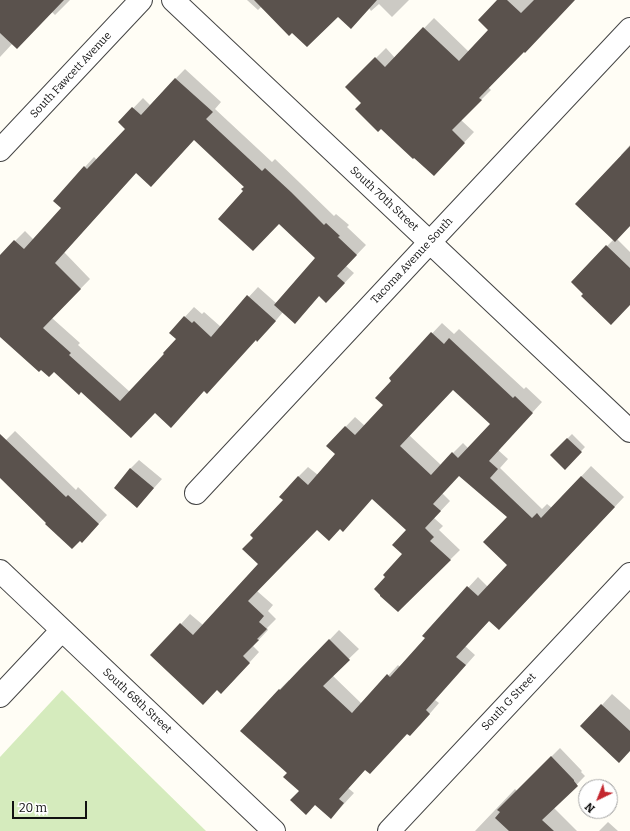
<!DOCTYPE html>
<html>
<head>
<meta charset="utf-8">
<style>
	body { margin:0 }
	#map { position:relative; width:630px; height:831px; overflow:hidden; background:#fffdf5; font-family:Bitter,serif }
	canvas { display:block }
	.north { position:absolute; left:578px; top:779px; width:40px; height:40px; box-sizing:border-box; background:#fff; border:1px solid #a0a0a0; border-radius:50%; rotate:223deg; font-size:11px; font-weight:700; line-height:16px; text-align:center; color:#111 }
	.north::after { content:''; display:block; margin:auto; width:14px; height:18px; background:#c4262e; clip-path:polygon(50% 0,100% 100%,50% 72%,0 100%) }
	.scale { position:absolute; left:12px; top:801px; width:75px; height:18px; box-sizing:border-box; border:2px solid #111; border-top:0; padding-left:5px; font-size:12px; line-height:14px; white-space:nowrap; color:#111; -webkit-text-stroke:3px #fff; paint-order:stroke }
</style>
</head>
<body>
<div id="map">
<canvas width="630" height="831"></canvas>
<div class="north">N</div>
<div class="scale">20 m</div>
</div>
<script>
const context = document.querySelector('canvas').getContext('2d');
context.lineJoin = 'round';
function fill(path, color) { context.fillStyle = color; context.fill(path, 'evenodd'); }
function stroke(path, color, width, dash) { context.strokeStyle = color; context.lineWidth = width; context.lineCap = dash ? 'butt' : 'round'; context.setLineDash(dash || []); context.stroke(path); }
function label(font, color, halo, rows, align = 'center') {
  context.font = font + ' Bitter,serif'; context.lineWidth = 4; context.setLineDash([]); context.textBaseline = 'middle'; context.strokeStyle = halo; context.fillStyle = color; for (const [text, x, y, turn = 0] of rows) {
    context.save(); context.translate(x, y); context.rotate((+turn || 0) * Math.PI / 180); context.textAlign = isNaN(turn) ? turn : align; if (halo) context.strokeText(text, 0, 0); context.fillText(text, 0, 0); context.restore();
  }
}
fill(new Path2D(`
	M62,690L206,831H0V757Z`), '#d5ebbd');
fill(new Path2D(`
	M0,0H70L55,15L52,12L13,43L0,57Z
	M247,0H409L392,17L379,4L371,11L369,8L338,15L262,6L258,10Z
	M498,0H574L488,87L491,90L461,120L474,132L443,165L363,103L347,87L386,48L395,58L434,18L469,52L489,30Z
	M185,69L221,102L215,109L272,162L275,159L300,183L334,216L336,214L349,225L347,227L366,245L346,266L354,273L336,292L320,295L304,313L283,312L267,331L256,339L205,390L155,412L81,391L54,370L0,336V256L25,231L34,240L63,208L54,201L94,157L97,160L126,129L120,122L143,98L150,105ZM194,139L245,187V191L317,258L276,303L258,287L221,327L204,312L202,314L194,307L170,333L177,339L130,392L78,345L80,343L52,318L90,279L64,252L137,172Z
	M630,145V226L617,239L630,252V304L584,294L572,282L614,239L622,156L621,155Z
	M442,323L454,334L459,329L524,389L526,387L542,402L498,450L508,459L500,468L542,509L547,504L552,508L591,466L624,497L509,619L490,620L465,646L475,655L435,700L439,703L420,725L408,733L366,769L348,788L354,793L331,818L301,791L288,773L279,690L289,680L290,681L339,630L359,649L332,675L362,704L398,665L400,667L426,638L424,636L478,577L488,587L508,565V517L459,475L442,493L450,501L434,518L443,526L439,530L460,550L398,611L386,577L403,554L407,530L372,498L340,528L317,529L257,591L273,605L268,611L276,619L267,628L268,630L253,646L259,652L231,683L181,624L190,614L203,625L259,564L284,500L298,477L308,467L318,475L336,454L327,446L355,417L365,426L384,405L393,381L390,378ZM454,388L491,424L468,448L463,443L441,465L409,435Z
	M15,431L76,490L78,487L107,515L90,533L47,522L0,477V446Z
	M572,434L585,447L565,468L551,455Z
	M139,460L162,479L145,498L115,488L131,468Z
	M612,694L630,710V750L602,705Z
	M560,748L582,771L581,772L585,776L554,808L577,831H475L515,789L517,791Z
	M608,822L618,831H599Z`), '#0003');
fill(new Path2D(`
	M0,0H64L17,49L0,33Z
	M254,0H377L351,29L338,17L307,47L292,33L289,36Z
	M497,0H507L521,13L534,0H575L525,53L524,52L479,98L482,100L452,130L465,143L434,176L414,158L413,159L381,129L378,132L355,109L361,103L345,87L375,57L385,67L423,27L459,61L488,30L478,20Z
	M175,78L213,112L206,119L262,171L265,168L291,192L324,225L326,223L340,236L338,237L357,255L337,276L345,283L326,303L319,296L295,324L274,305L315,258L279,224L253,251L218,219L243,191L241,189L244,187L194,140L151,187L136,173L55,263L81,289L43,328L71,353L69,355L120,401L164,354L163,353L176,339L169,333L184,316L192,323L194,321L211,337L247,295L276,321L257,342L256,340L207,394L204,391L171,428L155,413L131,438L81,392L79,395L54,372L49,377L41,370L39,372L0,337V255L14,240L24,249L61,208L53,201L84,166L87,169L125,129L118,122L132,107L141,115Z
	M630,146V226L615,242L575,204Z
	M606,245L630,268V305L611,325L581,296L583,294L571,282Z
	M431,332L444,344L449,338L513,398L515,396L533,413L489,461L498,469L490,478L532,518L537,513L541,518L581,476L615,507L499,630L489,621L456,657L466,665L426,710L430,714L410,736L407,734L370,774L365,770L339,799L344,803L331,819L315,805L306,815L290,800L299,791L283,777L287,773L240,731L279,689L280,690L299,670L329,639L350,660L323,686L352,713L387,674L390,677L425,638L422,636L467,586L478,596L507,565L483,542L507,517L459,476L433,504L441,511L425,528L434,537L430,541L451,560L398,612L380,596V595L374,589L385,577L383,575L402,554L392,545L406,530L372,499L343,532L340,529L329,541L317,530L248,601L264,616L259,622L267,629L257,639L259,640L243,656L250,663L221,694L217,690L203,705L150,655L180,623L193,635L258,564L242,549L253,538L250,535L283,500L279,497L298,476L308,485L335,454L326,446L345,426L355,435L383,405L375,398L391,381L389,378ZM453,390L490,424L458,458L452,452L431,475L400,446Z
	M0,434L66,497L68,495L99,524L82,543L80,541L72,549L45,524L46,523L0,478Z
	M567,438L582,452L565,470L550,455Z
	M130,468L154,488L137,508L114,488Z
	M601,704L630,731V751L619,763L580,726Z
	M551,756L574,780V781L578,786L542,820L554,831H509L495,818L500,812L497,810Z`), '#5a524d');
const street = new Path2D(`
	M173,0L630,431
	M0,150L141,0
	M196,493L430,242L630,29
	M0,571L274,831
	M0,696L62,630
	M389,831L630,574`);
stroke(street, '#444', 24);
stroke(street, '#fff', 22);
label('11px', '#111', '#fff', [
	["South Fawcett Avenue",71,75,-47],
	["South 70th Street",384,199,43],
	["Tacoma Avenue South",412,261,-47],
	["South 68th Street",137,701,43],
	["South G Street",509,702,-47]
]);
</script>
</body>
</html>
